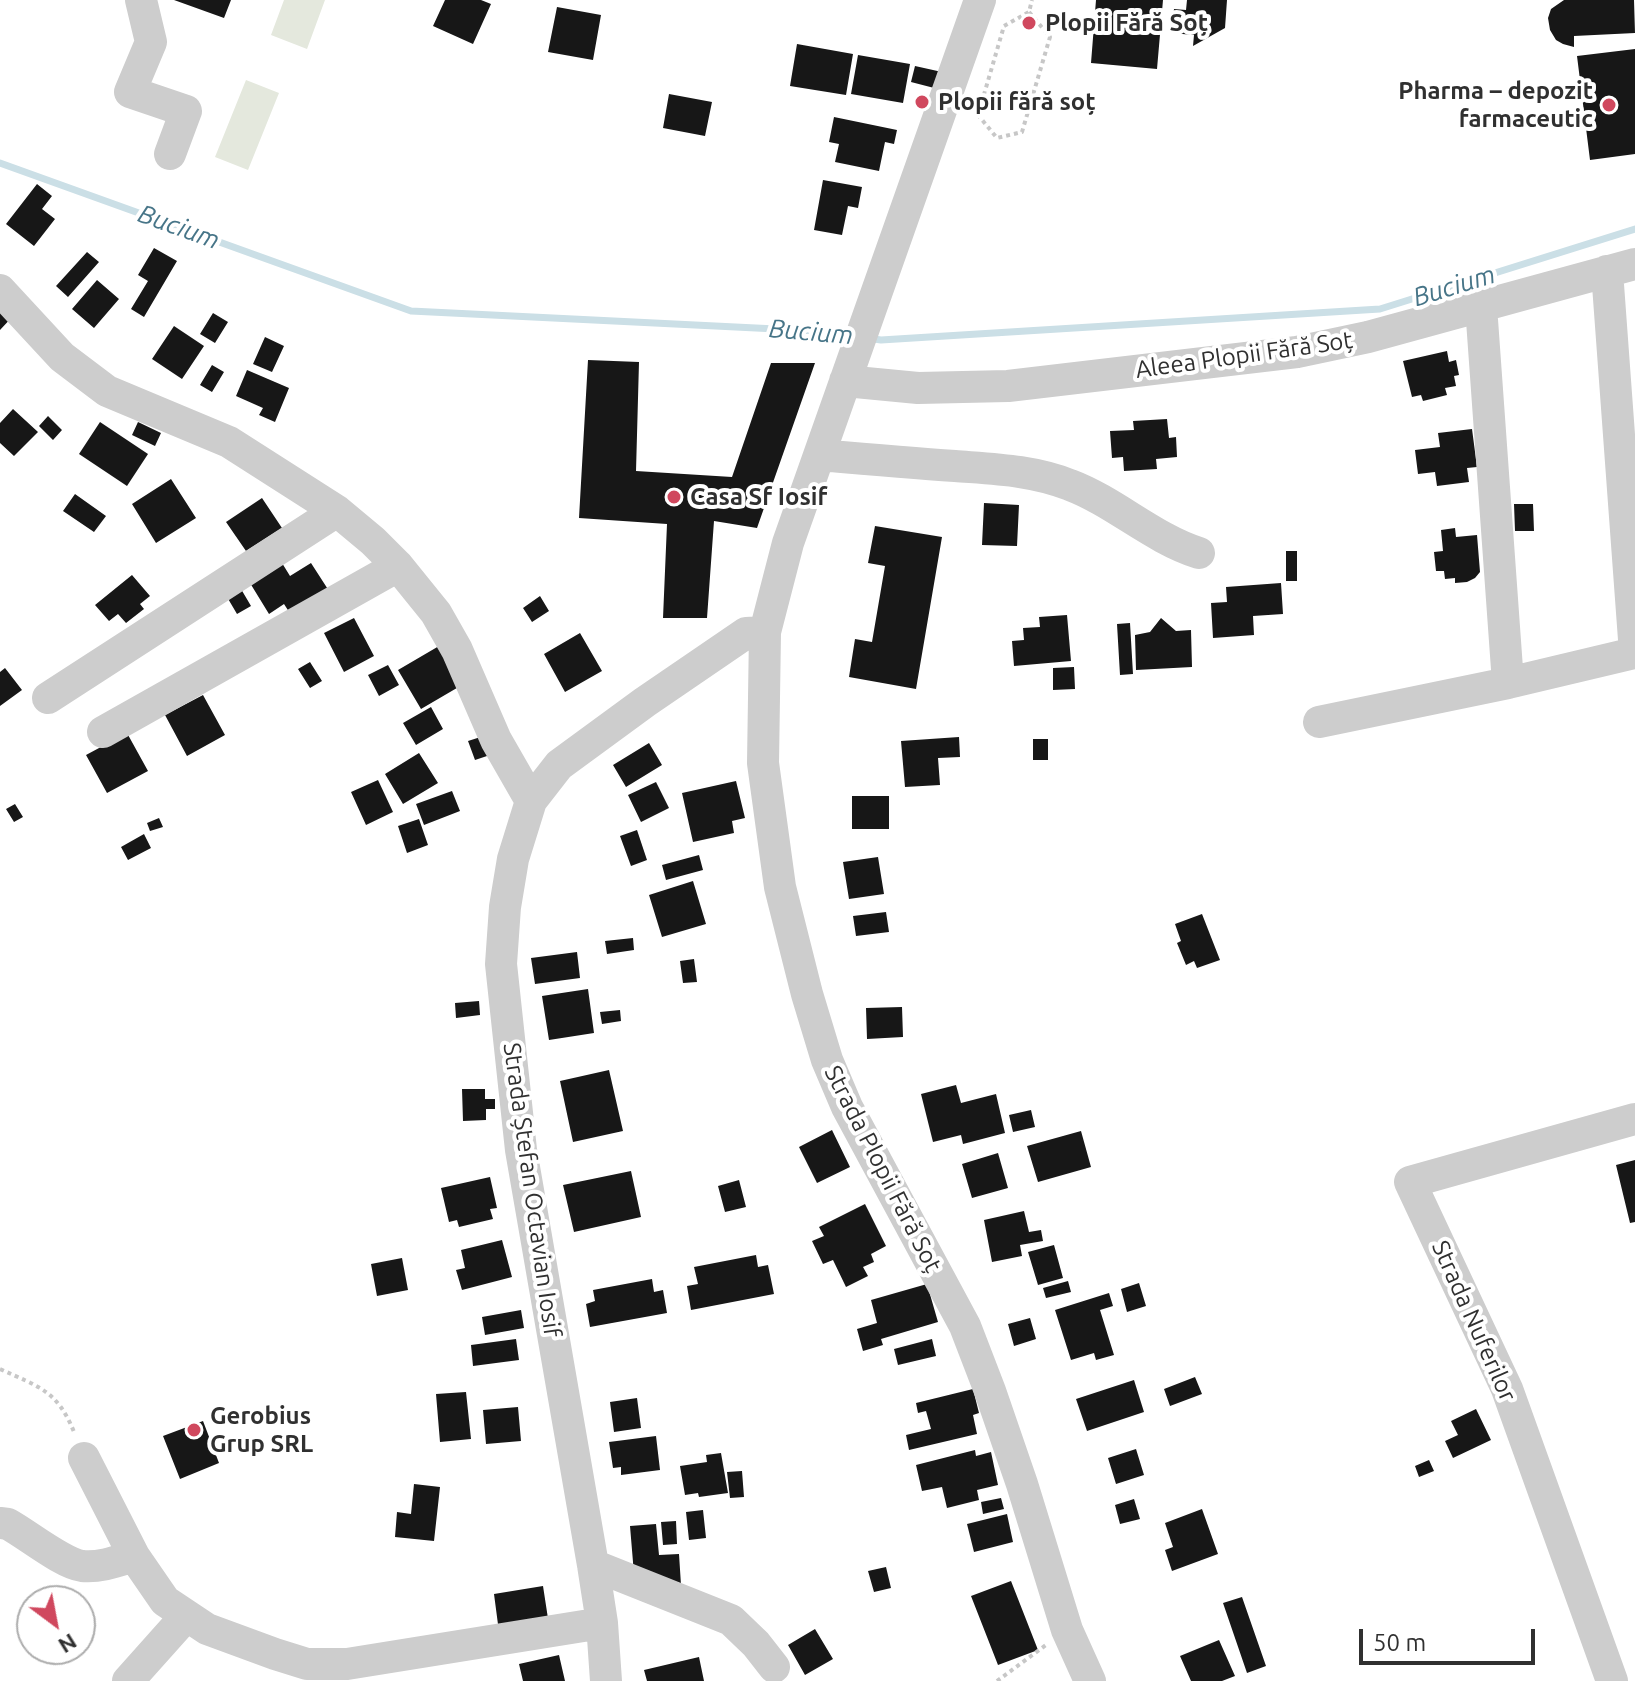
<!DOCTYPE html>
<html>
<head>
<meta charset="utf-8">
<style>
	body { margin:0 }
	#map { position:relative; width:1635px; height:1681px; overflow:hidden; background:#fff; font-family:Ubuntu,sans-serif }
	canvas { display:block }
	.north { position:absolute; left:16px; top:1585px; width:80px; height:80px; box-sizing:border-box; background:#fff; border:2px solid #acacac; border-radius:50%; rotate:148deg; font-size:22px; font-weight:700; line-height:32px; text-align:center; color:#303030 }
	.north::after { content:''; display:block; margin:auto; width:28px; height:36px; background:#d0485e; clip-path:polygon(50% 0,100% 100%,50% 72%,0 100%) }
	.scale { position:absolute; left:1359px; top:1629px; width:176px; height:36px; box-sizing:border-box; border:4px solid #303030; border-top:0; padding-left:10px; font-size:24px; line-height:28px; white-space:nowrap; color:#303030; -webkit-text-stroke:6px #fff; paint-order:stroke }
</style>
</head>
<body>
<div id="map">
<canvas width="1635" height="1681"></canvas>
<div class="north">N</div>
<div class="scale">50 m</div>
</div>
<script>
const context = document.querySelector('canvas').getContext('2d');
context.lineJoin = 'round';
function fill(path, color) { context.fillStyle = color; context.fill(path, 'evenodd'); }
function stroke(path, color, width, dash) { context.strokeStyle = color; context.lineWidth = width; context.lineCap = dash ? 'butt' : 'round'; context.setLineDash(dash || []); context.stroke(path); }
function label(font, color, halo, rows, align = 'center') {
  context.font = font + ' Ubuntu,sans-serif'; context.lineWidth = 8; context.setLineDash([]); context.textBaseline = 'middle'; context.strokeStyle = halo; context.fillStyle = color; for (const [text, x, y, turn = 0] of rows) {
    context.save(); context.translate(x, y); context.rotate((+turn || 0) * Math.PI / 180); context.textAlign = isNaN(turn) ? turn : align; if (halo) context.strokeText(text, 0, 0); context.fillText(text, 0, 0); context.restore();
  }
}
fill(new Path2D(`
	M284,0H325L307,49L271,35Z
	M246,80L279,93L248,170L215,157Z`), '#e4e8dd');
stroke(new Path2D(`
	M0,163L411,311L837,332L851,334
	M867,338L881,340L1380,309L1635,229`), '#cbdfe6', 7);
fill(new Path2D(`
	M174,0H231L224,18Z
	M445,0H481L491,4L473,44L433,26Z
	M1096,0H1163L1157,69L1091,63Z
	M1187,0H1227L1225,28L1193,46L1194,35L1171,33L1174,9L1186,10Z
	M1564,0H1634L1635,33L1574,36V47L1563,44L1556,40L1550,30L1548,18L1551,9Z
	M557,7L601,15L593,60L548,52Z
	M797,44L853,54L846,95L790,86Z
	M1635,49V154L1590,160L1577,56Z
	M858,55L910,64L903,103L851,94Z
	M915,66L942,72L938,89L911,82Z
	M669,94L712,102L705,136L663,128Z
	M834,117L897,130L894,144L885,142L879,171L835,162L839,144L829,142Z
	M823,180L862,187L858,208L848,206L842,235L814,230Z
	M37,184L52,196L42,209L55,219L34,246L6,224Z
	M154,248L177,261L144,317L131,309L148,281L138,275Z
	M87,252L99,262L68,297L56,286Z
	M97,280L119,299L94,328L72,309Z
	M0,301L14,315L0,330Z
	M213,313L228,322L215,343L200,334Z
	M174,326L204,346L182,379L152,359Z
	M265,337L284,346L272,372L253,364Z
	M1447,351L1449,362L1456,360L1459,375L1454,376L1456,386L1445,388L1447,395L1423,401L1421,395L1412,397L1403,361Z
	M588,360L639,362L636,471L732,477L771,363H815L757,528L714,521L707,618H663L667,524L579,518Z
	M212,365L224,372L212,392L200,385Z
	M247,370L289,388L275,422L259,415L263,408L236,396Z
	M13,409L38,432L14,456L0,443V423Z
	M48,416L62,430L53,440L39,426Z
	M1167,419L1169,438L1176,437L1177,457L1156,459L1157,469L1124,471L1123,457L1112,458L1110,431L1134,430L1133,421Z
	M100,422L148,454L127,486L79,454Z
	M138,422L161,433L155,446L132,435Z
	M1472,429L1477,467L1467,468L1469,482L1437,486L1435,472L1418,474L1415,450L1440,447L1438,433Z
	M171,479L196,518L156,543L132,504Z
	M75,494L106,516L94,532L63,511Z
	M262,498L282,528L246,551L226,522Z
	M984,503L1019,505L1017,546L982,545Z
	M1514,504H1533L1534,531H1515Z
	M875,526L942,537L916,689L849,677L855,639L872,642L885,566L868,563Z
	M1455,528L1456,537L1477,535L1480,572L1475,578L1467,582L1455,583V578L1445,579L1444,571H1436L1434,552L1443,551L1441,530Z
	M1286,551H1297V581H1286Z
	M282,563L290,576L311,563L331,594L293,618L284,604L269,614L250,583Z
	M132,575L150,596L140,604L144,609L126,623L118,614L109,621L95,605Z
	M1281,583L1283,614L1253,616L1254,635L1213,638L1211,603L1227,602L1226,587Z
	M241,589L251,606L237,614L227,597Z
	M540,596L549,611L532,622L523,608Z
	M1067,615L1071,661L1014,666L1012,641L1024,640L1023,628L1040,627L1039,617Z
	M354,618L374,656L344,672L324,633Z
	M1161,618L1176,631L1191,630L1192,667L1136,670L1135,635L1150,632Z
	M1130,623L1133,674L1120,675L1117,624Z
	M580,633L602,671L565,692L544,654Z
	M439,646L462,685L421,709L398,670Z
	M310,662L322,681L310,688L298,669Z
	M388,665L399,685L379,696L368,675Z
	M1074,667L1075,689L1053,690V668Z
	M5,668L22,690L0,706V672Z
	M203,695L225,735L187,756L165,715Z
	M431,707L443,729L416,745L403,723Z
	M127,733L148,771L107,793L86,755Z
	M490,734L496,753L475,760L468,741Z
	M959,737L960,757L938,758L940,785L905,787L901,741Z
	M1033,739H1048V760H1033Z
	M649,743L662,765L626,787L613,765Z
	M419,753L438,783L403,804L385,774Z
	M378,780L393,812L366,825L351,792Z
	M736,781L745,818L732,821L734,833L693,842L682,793Z
	M656,782L669,808L641,822L628,795Z
	M452,791L460,811L424,825L416,804Z
	M852,796H889V829H852Z
	M15,804L23,817L14,822L6,809Z
	M159,818L163,827L150,831L147,823Z
	M419,819L428,845L407,853L398,826Z
	M637,830L647,860L631,866L620,836Z
	M144,834L151,848L128,860L121,847Z
	M699,855L703,870L666,880L662,865Z
	M878,857L884,894L849,899L843,862Z
	M693,881L706,924L662,937L649,895Z
	M886,912L889,932L856,936L853,916Z
	M1202,914L1220,960L1197,968L1194,961L1186,965L1177,943L1181,941L1175,924Z
	M633,938L634,950L607,954L605,941Z
	M577,952L580,978L535,984L531,958Z
	M694,959L697,982L683,983L680,961Z
	M588,989L594,1033L549,1040L542,996Z
	M479,1001L480,1015L456,1018L455,1003Z
	M902,1007L903,1037L867,1039L866,1008Z
	M620,1010L621,1021L602,1024L600,1012Z
	M609,1070L623,1131L573,1142L560,1081Z
	M956,1085L961,1103L996,1094L1005,1133L963,1144L961,1135L933,1142L921,1094Z
	M462,1089H485V1099H495V1109H486V1120L463,1121Z
	M1031,1110L1035,1127L1013,1132L1009,1115Z
	M832,1130L850,1167L817,1183L799,1147Z
	M1081,1131L1091,1167L1038,1182L1027,1146Z
	M998,1153L1008,1188L972,1198L962,1164Z
	M1635,1160V1222L1630,1223L1616,1165Z
	M631,1171L641,1217L574,1232L563,1185Z
	M490,1177L497,1208L490,1209L493,1219L459,1227L457,1220L449,1222L441,1188Z
	M739,1180L746,1207L725,1212L718,1186Z
	M865,1204L886,1246L871,1254L874,1262L863,1267L868,1276L846,1287L833,1260L823,1264L812,1241L824,1236L819,1227Z
	M1024,1211L1029,1232L1041,1230L1043,1241L1020,1245L1022,1256L992,1262L984,1220Z
	M502,1240L512,1277L462,1290L456,1270L465,1268L461,1250Z
	M1054,1245L1063,1278L1038,1285L1028,1252Z
	M756,1255L758,1267L768,1265L774,1294L691,1310L687,1286L698,1284L694,1267Z
	M402,1258L408,1290L377,1296L371,1264Z
	M652,1279L654,1292L663,1290L667,1313L590,1327L586,1304L595,1301L593,1290Z
	M1068,1281L1071,1292L1046,1298L1043,1288Z
	M1139,1283L1146,1306L1127,1312L1121,1289Z
	M927,1284L938,1322L881,1339L883,1345L863,1351L857,1329L877,1323L871,1300Z
	M1109,1293L1113,1306L1100,1310L1114,1355L1096,1360L1094,1353L1071,1360L1055,1310Z
	M521,1310L524,1328L485,1335L482,1317Z
	M1030,1318L1036,1339L1014,1346L1008,1324Z
	M516,1339L519,1360L473,1366L471,1345Z
	M932,1339L936,1356L898,1365L894,1349Z
	M1195,1377L1202,1394L1170,1406L1164,1389Z
	M1134,1380L1144,1412L1087,1431L1076,1399Z
	M973,1389L979,1413L973,1415L977,1434L909,1450L906,1435L931,1429L926,1411L918,1413L916,1403Z
	M466,1392L471,1439L440,1442L436,1394Z
	M637,1398L641,1428L614,1432L610,1402Z
	M518,1407L521,1441L486,1444L483,1410Z
	M1476,1409L1491,1440L1453,1458L1445,1441L1458,1435L1451,1421Z
	M203,1421L219,1463L180,1479L163,1436Z
	M656,1436L660,1470L621,1475V1467L613,1468L609,1442Z
	M1136,1449L1144,1475L1116,1484L1108,1458Z
	M975,1450L976,1456L991,1452L998,1485L977,1490L979,1500L947,1508L942,1487L922,1491L916,1465Z
	M721,1453L728,1493L699,1497L698,1493L685,1495L680,1466L707,1462L706,1455Z
	M1429,1460L1434,1471L1419,1477L1415,1466Z
	M742,1471L744,1497L730,1498L727,1472Z
	M414,1484L440,1487L434,1541L395,1537L397,1512L411,1514Z
	M1001,1498L1004,1509L983,1514L981,1502Z
	M1134,1499L1140,1519L1120,1524L1115,1505Z
	M1202,1509L1218,1554L1172,1571L1165,1550L1173,1547L1165,1523Z
	M703,1510L706,1538L689,1540L686,1512Z
	M1007,1514L1013,1542L974,1552L967,1524Z
	M676,1521L677,1544L663,1545L661,1522Z
	M656,1524L659,1555L679,1554L681,1585L634,1574L630,1526Z
	M886,1567L891,1588L874,1592L868,1571Z
	M1011,1581L1038,1650L998,1665L971,1596Z
	M543,1586L549,1625L499,1632L494,1594Z
	M1242,1597L1266,1666L1247,1673L1223,1603Z
	M815,1629L833,1659L805,1675L788,1645Z
	M1219,1640L1235,1676L1222,1681H1191L1180,1656Z
	M559,1655L565,1681H523L519,1664Z
	M699,1657L704,1681H647L644,1670Z`), '#171717');
stroke(new Path2D(`
	M1029,12L1050,37L1022,132L997,138L978,115L1004,26L1029,12L1032,0
	M0,1369C39,1387 57,1390 74,1432
	M997,1681L1046,1645`), '#c7c7c7', 4, [4, 4]);
stroke(new Path2D(`
	M141,0L151,42L130,92L186,111L170,154
	M980,0L788,543L765,632L763,763L780,887L807,994L827,1060L847,1107L965,1326L990,1391L1022,1484L1067,1630L1090,1681
	M1607,271L1635,653
	M0,290L62,357L107,391L229,442L337,511L373,541L398,566L436,613L457,650L496,740L531,801
	M1481,306L1508,683
	M845,381L918,388L1008,386L1297,352L1368,337L1635,264
	M820,455C865,459 910,463 955,466C993,469 1033,470 1070,485C1115,502 1152,538 1199,553
	M48,698L337,511
	M1319,722L1508,683L1634,653
	M103,732L398,566
	M84,1458L134,1556L165,1601L207,1629L275,1654L307,1664H347L602,1623
	M0,1523L8,1524C28,1535 62,1563 82,1566C99,1568 118,1561 134,1556
	M593,1565L731,1620L756,1644L774,1667
	M128,1681L186,1616
	M606,1681L602,1623L593,1565L521,1150L501,964L505,907L513,859L531,801L559,765L645,702L746,633L765,632
	M1612,1681L1507,1389L1410,1182L1635,1119`), '#cdcdcd', 32);
for (const [x, y, r, color] of [
	[1029,23,8,"#d0485e"],
	[922,102,8,"#d0485e"],
	[1609,105,8,"#d0485e"],
	[674,497,8,"#d0485e"],
	[194,1430,8,"#d0485e"]
]) { const dot = new Path2D(); dot.arc(x, y, r, 0, 2 * Math.PI); context.fillStyle = color; context.fill(dot); stroke(dot, '#fff', 3); }
label('bold 24px', '#303030', '#fff', [
	["Plopii Fără Soț",1045,23],
	["Pharma – depozit",1593,91,"right"],
	["farmaceutic",1593,119,"right"],
	["Plopii fără soț",938,102],
	["Casa Sf Iosif",690,497],
	["Gerobius",210,1416],
	["Grup SRL",210,1444]
], 'left');
label('24px', '#303030', '#fff', [
	["Aleea Plopii Fără Soț",1244,355,-8],
	["Strada Plopii Fără Soț",883,1169,63],
	["Strada Ștefan Octavian Iosif",532,1190,82],
	["Strada Nuferilor",1474,1321,66]
]);
label('italic 26px', '#477588', '#fff', [
	["Bucium",179,227,20],
	["Bucium",1454,286,-17],
	["Bucium",811,332,5]
]);
</script>
</body>
</html>
